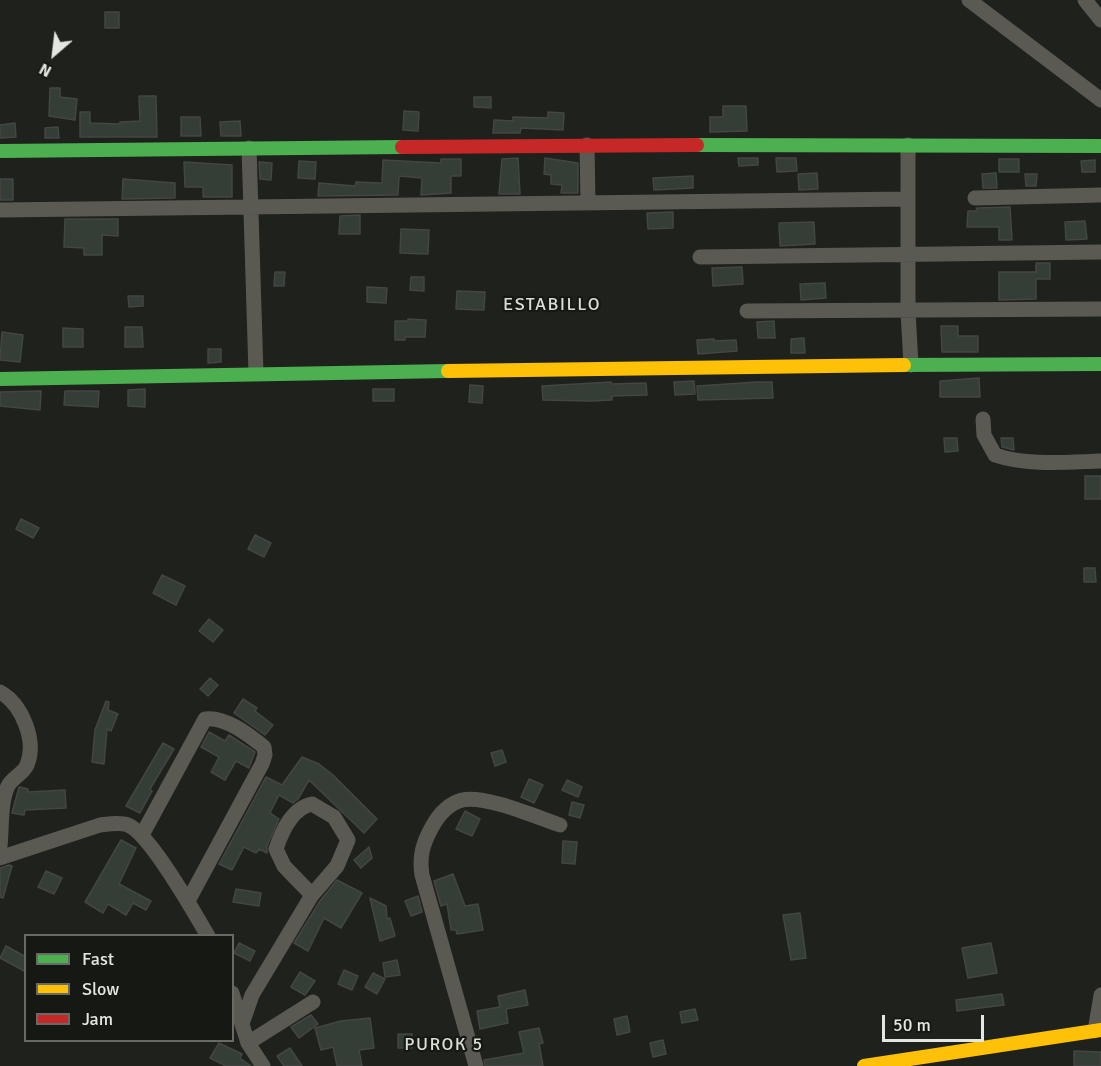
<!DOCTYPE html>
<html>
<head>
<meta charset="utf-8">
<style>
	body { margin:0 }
	#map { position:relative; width:1101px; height:1066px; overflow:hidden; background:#1f211d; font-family:Signika,sans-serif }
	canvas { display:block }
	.legend { position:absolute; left:24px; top:934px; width:210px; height:108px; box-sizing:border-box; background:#161913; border:2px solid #686b65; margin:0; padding:8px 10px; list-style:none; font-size:18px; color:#e3e6e1 }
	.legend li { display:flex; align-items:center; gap:12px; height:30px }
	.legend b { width:30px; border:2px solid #686b65 }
	.north { position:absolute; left:24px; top:24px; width:60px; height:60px; -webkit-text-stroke:4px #161913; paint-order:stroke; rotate:208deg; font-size:16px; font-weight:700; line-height:24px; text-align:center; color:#e3e6e1 }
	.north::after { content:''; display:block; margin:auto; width:21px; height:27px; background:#e3e6e1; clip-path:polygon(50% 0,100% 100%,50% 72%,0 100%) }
	.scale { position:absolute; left:882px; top:1015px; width:102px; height:27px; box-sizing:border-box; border:3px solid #e3e6e1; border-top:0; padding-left:8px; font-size:18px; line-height:21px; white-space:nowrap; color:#e3e6e1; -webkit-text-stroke:4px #161913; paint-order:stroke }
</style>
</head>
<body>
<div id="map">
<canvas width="1101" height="1066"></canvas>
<ul class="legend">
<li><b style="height:8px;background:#4caf50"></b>Fast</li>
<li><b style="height:8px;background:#ffc107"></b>Slow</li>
<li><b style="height:8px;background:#c62828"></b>Jam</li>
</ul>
<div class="north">N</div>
<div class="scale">50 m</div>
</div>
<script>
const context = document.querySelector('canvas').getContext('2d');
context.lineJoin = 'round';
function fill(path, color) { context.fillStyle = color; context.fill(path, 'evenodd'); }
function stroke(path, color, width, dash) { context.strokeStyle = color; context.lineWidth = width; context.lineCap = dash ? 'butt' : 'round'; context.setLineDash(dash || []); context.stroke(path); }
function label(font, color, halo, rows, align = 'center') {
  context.font = font + ' Signika,sans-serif'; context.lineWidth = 4.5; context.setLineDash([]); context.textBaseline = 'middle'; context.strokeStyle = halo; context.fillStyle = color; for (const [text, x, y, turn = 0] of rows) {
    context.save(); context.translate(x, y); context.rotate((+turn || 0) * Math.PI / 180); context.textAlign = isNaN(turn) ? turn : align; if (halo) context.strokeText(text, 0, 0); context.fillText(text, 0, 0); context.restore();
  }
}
const building = new Path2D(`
	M105,12H119V28H105Z
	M50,88H60V97L77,99L75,120L49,116Z
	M139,96H156L157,137H80V112H90V123L120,124V122L140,121Z
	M474,97H491V108L474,107Z
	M723,106H746L747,131L710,132V117H723Z
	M404,111L419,112L418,131L403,130Z
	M548,112L564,113L563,130L521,128L520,133H493L494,120L513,121V117L548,118Z
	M181,117H200L201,136H181Z
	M240,121L241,136H221L220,122Z
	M15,123L16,137L0,138V125Z
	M58,127L59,138H45V128Z
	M518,158L520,194H499L502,159Z
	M545,158L578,163V193H561L562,185L551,184V175L544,174Z
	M738,158H758V165L739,166Z
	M776,158H796L797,171L777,172Z
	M441,159H461V176H451V193L421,195L422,178L399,176L398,195L318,196L319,183L355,186L356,182L382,183L383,160L441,163Z
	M999,159H1019V172H999Z
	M1095,160V172H1082L1081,161Z
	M299,161L316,162L315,179L298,178Z
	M184,162L232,165V197H203V187H185Z
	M259,162L272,163L271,180L260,179Z
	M817,173L818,189L799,190L798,174Z
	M996,173L997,188H983L982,174Z
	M1025,174H1037L1036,186H1026Z
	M693,176V188L654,190L653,178Z
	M0,179H13V200H0Z
	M123,179L175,183V198L122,199Z
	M1010,207L1012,240H999V227H967L968,211H976L977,208Z
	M673,212V228L648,229L647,213Z
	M360,215V234H339L340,216Z
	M65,219H118V236L102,235V255H84V248L64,247Z
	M1085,221L1087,239L1066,240L1065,222Z
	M814,222L815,244L780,246L779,223Z
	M401,229L429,230L428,254L400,253Z
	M1036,263H1050V279H1036V299L999,300V272H1036Z
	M742,267L743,284L713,286L712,268Z
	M275,272H285L284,286H274Z
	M411,277H424V291L410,290Z
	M825,283L826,298L801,300L800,284Z
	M367,287L387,288L386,303L367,302Z
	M457,291L485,292L484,310L456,309Z
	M128,296H143V306L129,307Z
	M408,319L426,320L425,337H405V340H395V321H408Z
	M774,321L775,338H758L757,322Z
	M941,326H958V336H978V352H942Z
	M125,327H142L143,347H125Z
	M63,328L83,329V347H63Z
	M2,332L23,335L20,362L0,360Z
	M804,338L805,353H791V339Z
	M714,339V341L736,340L737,351L698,354L697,340Z
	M208,349H221V362L208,363Z
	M979,378L980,397H940V381Z
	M694,381L695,394L675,395L674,382Z
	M611,382L612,384L646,383L647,395L612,396V400L591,401L543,400L542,386Z
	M757,382H772L773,398L698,400L697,386Z
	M470,385L483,386L482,403L469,402Z
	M145,389V407L128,406V390Z
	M373,389H394V401H373Z
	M41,391L40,410L0,406V392Z
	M65,391H99L98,407L64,405Z
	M944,438H957L958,451L945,452Z
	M1001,438H1013L1014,450L1002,447Z
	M1085,476H1101V499H1085Z
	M21,519L39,528L33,538L16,529Z
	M255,535L271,543L264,557L248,549Z
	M1084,568H1095L1096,582H1084Z
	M162,575L185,586L176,605L153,593Z
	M209,619L223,630L213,642L199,631Z
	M210,678L218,685L208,696L200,689Z
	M243,699L257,708L255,711L273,725L265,735L234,713Z
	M106,701L109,702L108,710L118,714L111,731L107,729L104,764L92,762L95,730Z
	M209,732L225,741L229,735L255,752L249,768L236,761L225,780L211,772L219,757L201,747Z
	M163,743L174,749L150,789L152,791L140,813L126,806Z
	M502,750L506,762L495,766L491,753Z
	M302,757L319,764L333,775L377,819L364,833L309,780L298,799L293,803L279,795L270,813L279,819L267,846V853L259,849L256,853L244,847L232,870L219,864L266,777L282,785Z
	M529,779L543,785L534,803L521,797Z
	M567,780L582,787L578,797L562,790Z
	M19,787L28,789V792L65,790L66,808L25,810L24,815L12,813Z
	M572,802L584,805L580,818L569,815Z
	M465,811L480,819L472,836L456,829Z
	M121,840L136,848L119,884L151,901L146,910L133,903L126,915L108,904L103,913L85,902Z
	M563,841L577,842L575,864L562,863Z
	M369,847L372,858L361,868L354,860Z
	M9,865L12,866L3,898L0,897V868Z
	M46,871L62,878L54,894L38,887Z
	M453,874L465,906L478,904L483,930L457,934L456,930H451L447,904L441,906L434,881Z
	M337,880L362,893L341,928L324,918L308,951L294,943L320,901Z
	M236,889L261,893L259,906L233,902Z
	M418,896L422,912L411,916L405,901Z
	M370,898L386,906L387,919L390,918L395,936L380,941Z
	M800,913L806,958L791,960L783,915Z
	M239,943L255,951L250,961L234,953Z
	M991,943L997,973L968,978L962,948Z
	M6,946L26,957V972L0,958Z
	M397,960L400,975L385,977L383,963Z
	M344,970L358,976L352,990L338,984Z
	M300,972L315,981L305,995L291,987Z
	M373,973L385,979L377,994L365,987Z
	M525,990L528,1005L506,1009L508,1023L480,1029L477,1011L500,1007L498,996Z
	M1002,994L1004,1005L957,1011L956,1000Z
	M695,1009L698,1020L682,1023L680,1012Z
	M311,1015L318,1024L299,1038L291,1027Z
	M627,1016L630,1032L617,1035L614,1019Z
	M370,1018L374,1048L359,1050L362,1066H337L333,1047L321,1050L315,1028L341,1021Z
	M539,1028L543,1043L539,1044L543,1066H485L484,1060L524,1053L519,1032Z
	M398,1034H412V1048H398Z
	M663,1040L666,1054L653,1057L650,1043Z
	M219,1043L242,1054L240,1058L251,1066H226L210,1058Z
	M290,1048L302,1066H284L277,1056Z
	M1074,1051L1101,1052V1066H1074Z`);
fill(building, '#343d36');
stroke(building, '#444643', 1.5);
stroke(new Path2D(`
	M969,0L1101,100
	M1085,0L1101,20
	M587,145L588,203
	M908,145V311L911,365
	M249,148L256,373
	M975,198L1101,195
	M0,210L907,199
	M700,257L1101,252
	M747,311L1101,309
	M983,419L984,435L995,455C1027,466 1067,462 1101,461
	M0,692C22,704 37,741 27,765C23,774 12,778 8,786C0,802 2,829 0,846
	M142,835L205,719C225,716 249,735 264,747L265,755L262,764L188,901
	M0,858L100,825C109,824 120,822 128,825C150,834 194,912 208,936
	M232,993L248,1043L263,1066
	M243,1021L252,995L312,895L284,866L276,849C282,831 292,808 312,804L334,817L348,840L337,866L312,895
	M1095,1031L1101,995
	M248,1043L313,1002
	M476,1066L422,875C419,856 423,843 432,827C439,814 448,804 462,800C486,795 536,817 560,825`), '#5a5952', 15);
stroke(new Path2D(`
	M697,145L1101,146
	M0,151L402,147
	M904,365L1101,364
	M0,379L448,371`), '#4caf50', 14);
stroke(new Path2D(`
	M448,371L904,365
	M864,1066L1101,1030`), '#ffc107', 14);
stroke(new Path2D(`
	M402,147L697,145`), '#c62828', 14);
context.letterSpacing = '1.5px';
label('18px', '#dadfd6', '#161913', [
	["ESTABILLO",552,305],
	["PUROK 5",444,1045]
]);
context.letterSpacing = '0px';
</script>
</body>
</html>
